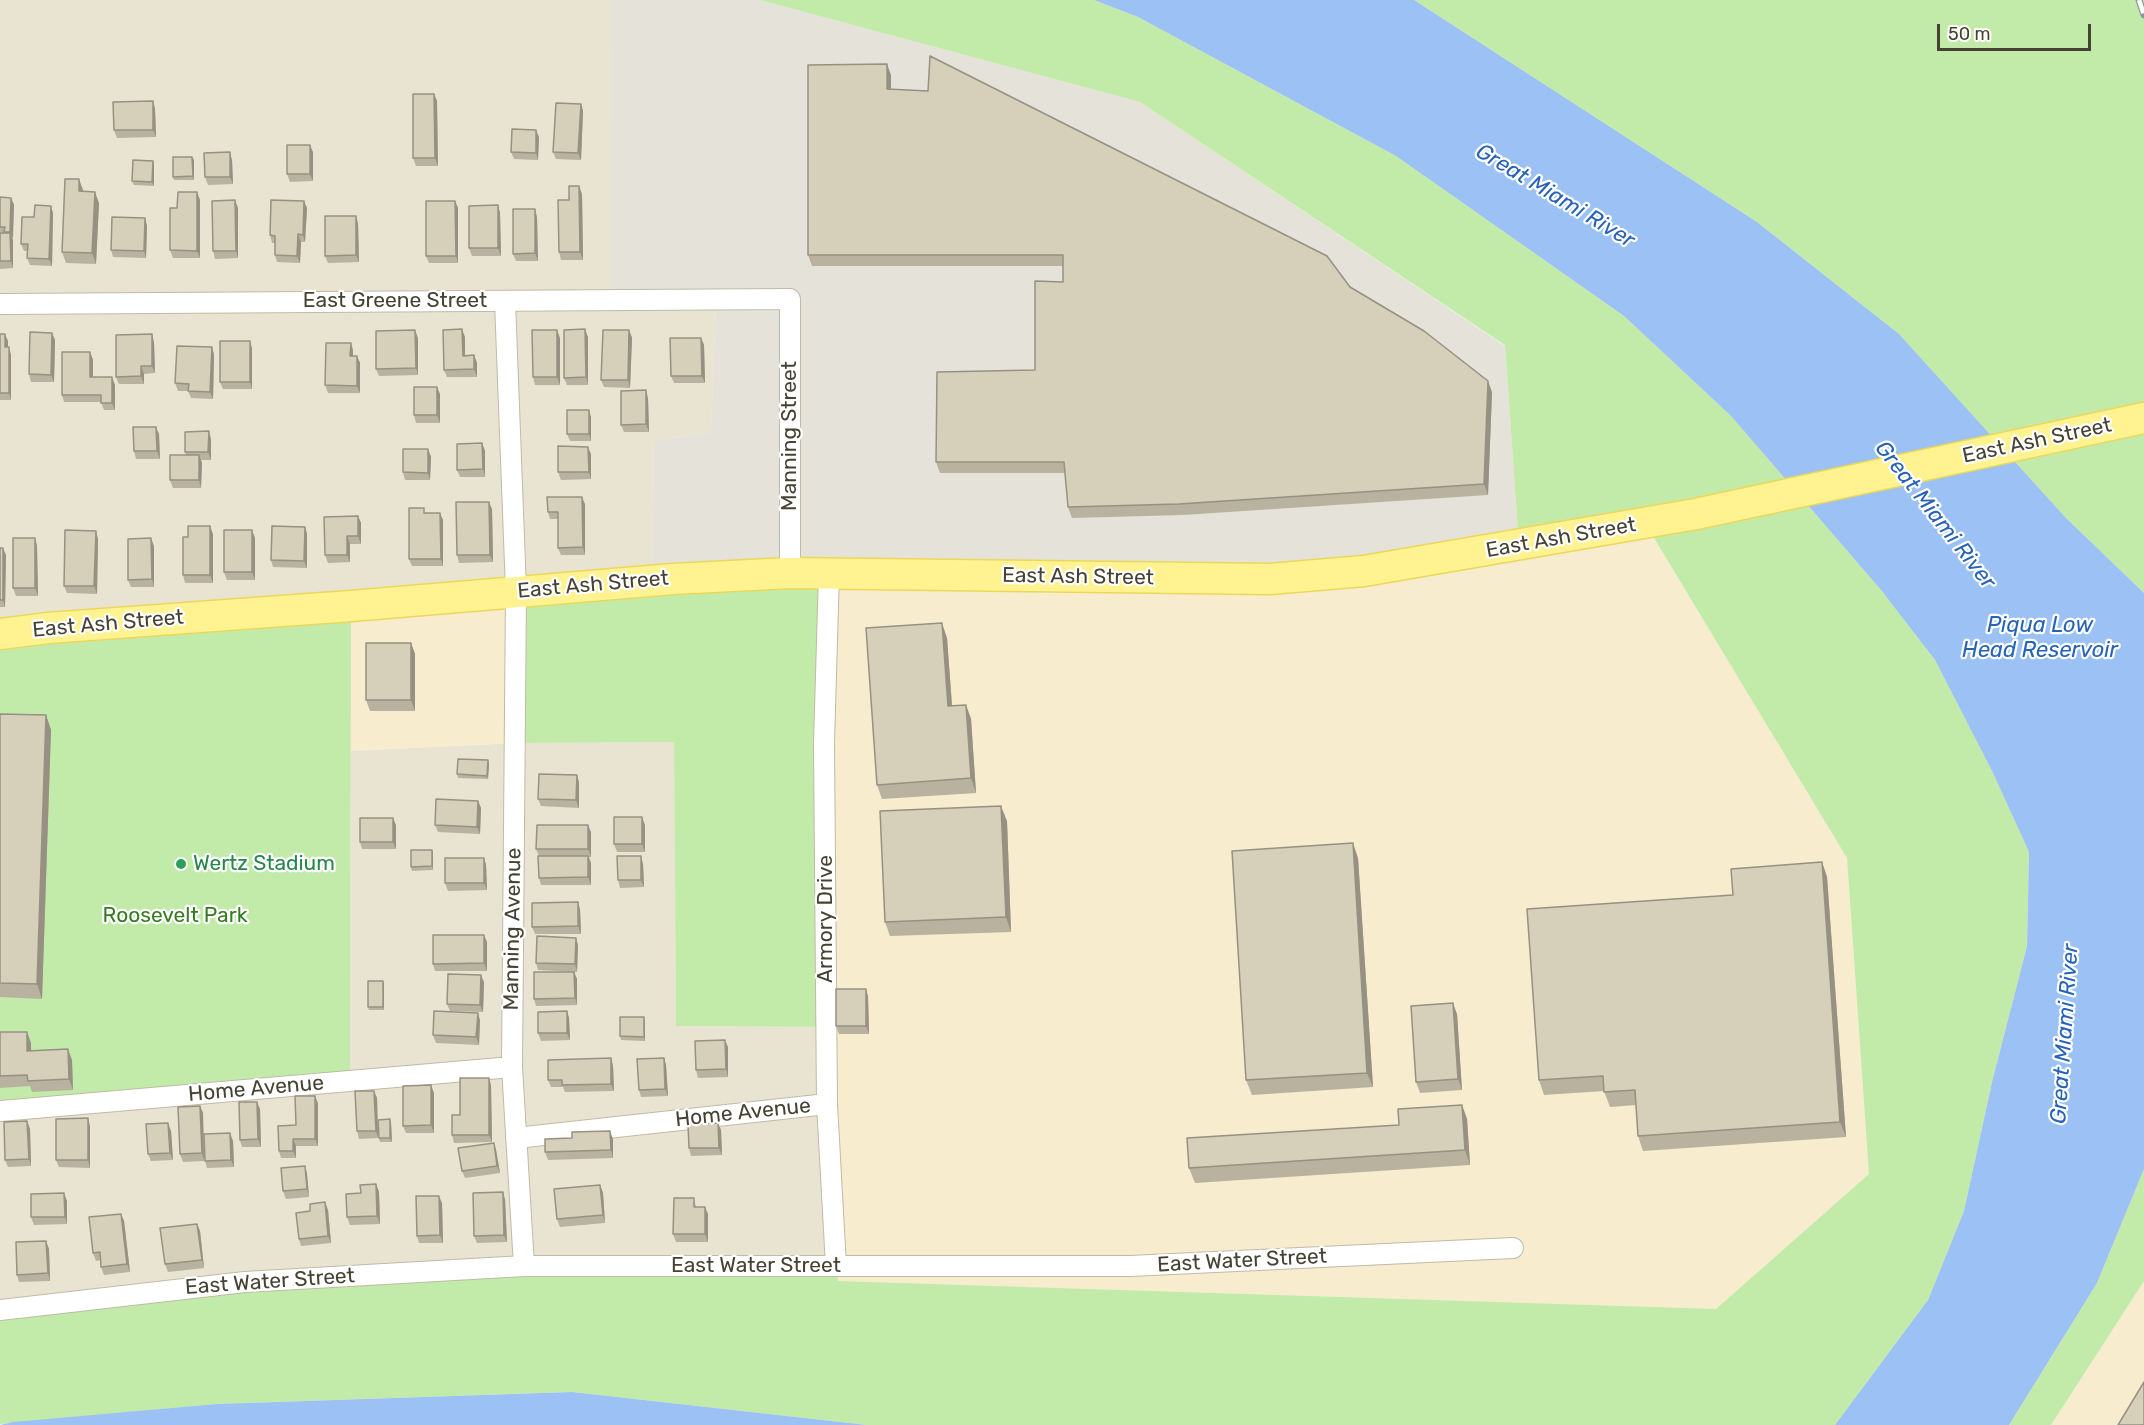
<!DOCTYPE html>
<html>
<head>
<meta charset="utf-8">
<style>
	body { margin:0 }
	#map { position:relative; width:2144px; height:1425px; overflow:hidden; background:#f3f1e4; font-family:Rubik,sans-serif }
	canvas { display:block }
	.scale { position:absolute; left:1937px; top:24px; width:154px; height:27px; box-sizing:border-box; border:3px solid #464233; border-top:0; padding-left:8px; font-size:18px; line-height:21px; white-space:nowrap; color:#464233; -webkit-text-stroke:4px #fff; paint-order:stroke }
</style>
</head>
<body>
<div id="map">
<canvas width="2144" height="1425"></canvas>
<div class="scale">50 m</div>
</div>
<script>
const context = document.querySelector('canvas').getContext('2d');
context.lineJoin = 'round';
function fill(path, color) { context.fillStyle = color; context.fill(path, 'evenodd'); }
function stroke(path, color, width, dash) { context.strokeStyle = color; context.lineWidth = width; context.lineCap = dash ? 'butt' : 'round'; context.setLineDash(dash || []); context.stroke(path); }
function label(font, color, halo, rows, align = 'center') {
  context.font = font + ' Rubik,sans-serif'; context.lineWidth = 4.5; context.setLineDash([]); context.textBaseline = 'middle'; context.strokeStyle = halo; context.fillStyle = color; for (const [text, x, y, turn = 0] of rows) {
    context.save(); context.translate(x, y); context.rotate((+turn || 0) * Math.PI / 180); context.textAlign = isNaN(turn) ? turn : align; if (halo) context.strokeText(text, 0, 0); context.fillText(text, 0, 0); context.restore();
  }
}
fill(new Path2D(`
	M0,0H610L612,300L716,299L711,433L654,440L652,580L0,634Z
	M674,742L676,1026L827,1027L836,1266L0,1310V1111L350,1081L351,751L515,743Z`), '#e8e4d1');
fill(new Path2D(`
	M1645,523L1847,858L1869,1174L1716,1309L837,1281L827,1104L829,573Z
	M516,591L515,743L351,751V606Z
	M2144,1281V1425H2051Z`), '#f7eccd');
fill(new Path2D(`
	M610,0H760L1140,102L1505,346L1519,545L1364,571L652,580L654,440L711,433L716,300H611Z`), '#e5e2d9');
fill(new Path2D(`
	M760,0H1094L1138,17L1396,156L1624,316L1731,416L1881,590L1935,660L1992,771L2029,852L2027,946L1992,1082L1964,1211L1928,1300L1835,1425H867L572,1392L217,1404L0,1424V1310L246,1282L836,1266L838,1281L1716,1309L1869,1174L1847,858L1645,523L1519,545L1505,345L1140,102Z
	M1414,0H2144V593L2066,518L1899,334L1757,222Z
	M829,573L827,1027L676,1026L674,742L515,743L516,591Z
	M351,606L350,1081L0,1111V634Z
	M2144,1169V1281L2051,1425H2009L2097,1283Z`), '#c2eba9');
fill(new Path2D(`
	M1094,0H1414L1757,222L1899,334L2066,518L2144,593V1169L2097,1283L2009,1425H1835L1928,1300L1964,1211L1992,1082L2027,946L2029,852L1992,771L1935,660L1881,590L1731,416L1624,316L1396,156L1138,17Z
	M572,1392L867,1425H0L13,1422L217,1404Z`), '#9bc1f5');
const street = new Path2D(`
	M505,301L516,591L512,1067L524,1266
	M0,304L790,299V573
	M829,573L824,743L827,1104L836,1266
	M0,1111L512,1067
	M516,1138L827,1104
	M0,1310L245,1282L524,1266H1130L1513,1248`);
const primary = new Path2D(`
	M0,634L48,628L351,606L673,579L790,573L1270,579L1364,571L1696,514L2144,418`);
stroke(street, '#bfbba6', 22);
stroke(primary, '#ebd85a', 33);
stroke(street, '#fff', 20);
stroke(primary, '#fff291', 30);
const rail = new Path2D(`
	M2139,0L2144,15`);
stroke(rail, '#959595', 7);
stroke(rail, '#fff', 4.5, [14]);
fill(new Path2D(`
	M891,75V89L1350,287L1492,392L1488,495L1183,515L1072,518L1068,507L1065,473H940L936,462L1035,370L1063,282V266H812L808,255Z
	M434,94L437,101L438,166H416L413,158Z
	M153,101L155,109L156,137L117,138L114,130Z
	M581,104L583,111L581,160L556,159L553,152Z
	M539,137L538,160L514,159L511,152Z
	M313,152V181L290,182L287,174Z
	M194,160V180H174L173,177Z
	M232,160L233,184L208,185L205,177Z
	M153,161L154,164V186L134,185L132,181Z
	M582,194L583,260H561L559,252L569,200Z
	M0,197L11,198L14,205L12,239L13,268L0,269Z
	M200,200V258H173L170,250L177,208Z
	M455,201L458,208V263H429L426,256Z
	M99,203L96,264L66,263L62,252Z
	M498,205L500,213L501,256H472L469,248Z
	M238,208V258L215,259L213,251Z
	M307,208L305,242H301L300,263L277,262L275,255V243H272L270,235Z
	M53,213L52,266L30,265L27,258V251H24L21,244L34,217Z
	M537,217L538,261H516L513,254Z
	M145,218L147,226L146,258L113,257L111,250Z
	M358,223L359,262L328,263L325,256Z
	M629,330L632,338L630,388L604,387L601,380Z
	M52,333L55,340L54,382H31L29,374Z
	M0,334L8,341V347L11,355V400H0Z
	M465,337V356L474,355L477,363V377H447L444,370Z
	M588,337V385H567L564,378Z
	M418,338V375L379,376L376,369Z
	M560,338V385H535L533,377Z
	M701,338L704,345L705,383H674L671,376Z
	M154,342L155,373L144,374V384H119L116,377Z
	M212,347L214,355L213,399L191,398L188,391H178L175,383Z
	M252,348V389H223L220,382Z
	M353,350V356H357L360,363V393H328L325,385Z
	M90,352L93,360V377L115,385V410H104L101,402H64L62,395Z
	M440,394V423H416L414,415Z
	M648,398L649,432H624L621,425Z
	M591,417V441H570L567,434Z
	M159,434L160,459H136L134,451Z
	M211,439V460H201L202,463L201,488H173L170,480L186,455L185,452Z
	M482,443L485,451V477H460L457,470Z
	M428,449L431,457L430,480H405L403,472Z
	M591,454V479L561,480L558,472Z
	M585,504V555H561L558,548V519H550L548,512Z
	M492,509L493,562L459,563L457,555Z
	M426,513L443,520V566H412L409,559Z
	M358,516L361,523V544H350V562L328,563L325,555Z
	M305,527L307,534V568L273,567L271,560Z
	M213,534V583H185L183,575Z
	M35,538L37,546L38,596H16L13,588Z
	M255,538V580H227L224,572Z
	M98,539L97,594L67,593L64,586Z
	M154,546V587H131L128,580Z
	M0,548L6,555L5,607H0Z
	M947,638L952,705H966L971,719L976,793L882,799L877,785Z
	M411,643L415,654V711H370L366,700Z
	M0,714L46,715L51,730L42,999L0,997Z
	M488,760L489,764L488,779L458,778L457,774Z
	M579,782V808L541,806L538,799Z
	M478,801L481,808L480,834L438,832L435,825Z
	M1007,821L1011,932L890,936L885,922Z
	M396,825V849H362L360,842Z
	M645,825V852H617L614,844Z
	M591,832V857H589L591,863V885H541L539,878V856L536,849Z
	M432,850L433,853V870L412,871L411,867Z
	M484,858L486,865L487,890L448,891L445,883Z
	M1358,858L1373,1087L1252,1095L1246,1080Z
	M1822,862L1827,877L1846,1137L1643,1151L1638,1136L1636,1105L1610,1107L1604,1091L1544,1095L1539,1080L1733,895Z
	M643,864L644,887L620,888L618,880Z
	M580,909L581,934H535L532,927Z
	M487,942V971H435L433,964Z
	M578,945L577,972H574L577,979V1005L536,1006L534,999L572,972L538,970L536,963Z
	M383,981L384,985V1010H369L368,1007Z
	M484,982L483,1012L450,1011L447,1004Z
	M868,996L869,1034H839L836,1026Z
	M567,1011L569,1018L570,1040L541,1041L538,1033Z
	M1457,1014L1462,1090L1420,1093L1416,1082Z
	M644,1017L645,1021V1041L621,1040L620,1036Z
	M480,1020L479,1045L436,1043L433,1035Z
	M0,1032H27L31,1043V1051L72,1060L73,1090L32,1092L30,1086L0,1088Z
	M728,1047V1077L698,1078L696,1070Z
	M611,1058L613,1066L614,1091L565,1092L563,1087H551L548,1080Z
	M664,1058L666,1065L668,1096L641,1097L639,1090Z
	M491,1085L492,1142L454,1143L452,1135L460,1115Z
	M374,1091L377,1098L378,1138L359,1139L357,1131Z
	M434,1093V1133H406L403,1126Z
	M318,1103V1146H296V1158H281L279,1151L296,1125Z
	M1462,1105L1467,1119L1470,1165L1195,1183L1189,1168L1399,1125Z
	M200,1106L203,1113L204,1161L183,1162L180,1154Z
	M260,1109L261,1147H242L240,1140Z
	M27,1121L30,1129L31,1166L8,1167L5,1160Z
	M391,1123L392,1142H380L379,1138Z
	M90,1126V1168L59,1167L56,1160Z
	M721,1130L722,1155L691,1156L689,1148Z
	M171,1131L173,1160L151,1161L148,1154Z
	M572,1138L613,1139V1158L548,1160L545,1152Z
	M233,1141L234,1167L207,1168L205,1161Z
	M494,1143L496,1150L500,1173L465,1178L462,1171Z
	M305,1166L307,1174L309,1197L286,1199L283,1191Z
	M376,1184L379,1192L380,1224L350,1225L347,1217L361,1193Z
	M600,1185L603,1193L605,1223L560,1227L557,1219Z
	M694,1198L696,1207L708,1214V1242H676L673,1234Z
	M505,1199L507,1242L477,1243L474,1236Z
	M67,1201V1224L34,1225L31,1217Z
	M442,1203L443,1243H419L417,1236Z
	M328,1210L331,1243L301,1246L299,1239L310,1211Z
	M121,1214L124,1221L130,1272L104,1275L101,1267L100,1260L96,1261L93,1253Z
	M197,1224L200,1231L204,1268L168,1272L165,1264Z
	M46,1241L49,1249L50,1281L19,1282L17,1275Z`), '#b8b29f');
fill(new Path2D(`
	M887,64L891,75V100L887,89Z
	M434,94L437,101L438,166L435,158Z
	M153,101L155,109L156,137L153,130Z
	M581,104L583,111L581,160L578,153Z
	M536,130L539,137L538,160L536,153Z
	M310,145L313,152V181L310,174Z
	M230,152L232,160L233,184L230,177Z
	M192,157L194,160V180L193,176Z
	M153,161L154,164V186L152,182Z
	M79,179L83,190V202L79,191Z
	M579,186L582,194L583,260L580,252Z
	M95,192L99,203L96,264L92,253Z
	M197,192L200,200V258L197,251Z
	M11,198L14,205L13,239L10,232Z
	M235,200L238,208V258L236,251Z
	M304,201L307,208L305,242L303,235Z
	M455,201L458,208V263L456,256Z
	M498,205L500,213L501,256L498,248Z
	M51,206L53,213L52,266L49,259Z
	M535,209L537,217L538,261L535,253Z
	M356,216L358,223L359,262L356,255Z
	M145,218L147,226L146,258L144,251Z
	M10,233L13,240V268L11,261Z
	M298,234L301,242L300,263L297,256Z
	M462,329L465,337V363L463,356Z
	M585,329L588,337V385L586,377Z
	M415,330L418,338V375L416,368Z
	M557,330L560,338V385L557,377Z
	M629,330L632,338L630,388L628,380Z
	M52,333L55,340L54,382L51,375Z
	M5,334L8,341V355L5,347Z
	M152,334L154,342L155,373L152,366Z
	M701,338L704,345L705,383L702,376Z
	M250,341L252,348V389L250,382Z
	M351,343L353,350V363L350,356Z
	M9,347L11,355V400L9,393Z
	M212,347L214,355L213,399L210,392Z
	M90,352L93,360V385L90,377Z
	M474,355L477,363V377L474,369Z
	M357,356L360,363V393L357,386Z
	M141,366L144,374V384L141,376Z
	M112,377L115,385V410L112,403Z
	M1488,381L1492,392L1488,495L1484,484Z
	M437,387L440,394V423L437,415Z
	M646,390L648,398L649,432L646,424Z
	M589,410L591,417V441L589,434Z
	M156,427L159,434L160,459L157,451Z
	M209,431L211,439V460L208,452Z
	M482,443L485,451V477L483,469Z
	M588,447L591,454V479L589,472Z
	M428,449L431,457L430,480L428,473Z
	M199,455L202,463L201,488L199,480Z
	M582,497L585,504V555L583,547Z
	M489,502L492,509L493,562L490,555Z
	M440,513L443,520V566L441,559Z
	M358,516L361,523V544L358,536Z
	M210,526L213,534V583L210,575Z
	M305,527L307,534V568L304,561Z
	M252,530L255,538V580L252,572Z
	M96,531L98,539L97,594L94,586Z
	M347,536L350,544V562L347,555Z
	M35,538L37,546L38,596L35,588Z
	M151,538L154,546V587L152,579Z
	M3,548L6,555L5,607L3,600Z
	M942,623L947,638L953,720L948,706Z
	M411,643L415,654V711L411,700Z
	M966,705L971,719L976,793L971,778Z
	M46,715L51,730L42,999L37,984Z
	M488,760L489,764L488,779L487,776Z
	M577,775L579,782V808L576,800Z
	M478,801L481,808L480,834L477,827Z
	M1001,806L1007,821L1011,932L1006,917Z
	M642,817L645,825V852L642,844Z
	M393,818L396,825V849L393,842Z
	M588,825L591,832V857L588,849Z
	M1353,843L1358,858L1373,1087L1367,1073Z
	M432,850L433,853V870L432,866Z
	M588,856L591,863V885L588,877Z
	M641,856L643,864L644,887L641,880Z
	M484,858L486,865L487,890L484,883Z
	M1822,862L1827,877L1846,1137L1840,1122Z
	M578,902L580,909L581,934L578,926Z
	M484,935L487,942V971L484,963Z
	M576,938L578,945L577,972L575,964Z
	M574,972L577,979V1005L575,998Z
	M481,975L484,982L483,1012L480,1005Z
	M383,981L384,985V1010L383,1007Z
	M866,989L868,996L869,1034L866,1026Z
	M1453,1003L1457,1014L1462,1090L1458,1079Z
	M567,1011L569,1018L570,1040L567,1033Z
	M478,1013L480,1020L479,1045L476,1037Z
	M644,1017L645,1021V1041L644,1037Z
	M27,1032L31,1043V1062L27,1051Z
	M725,1040L728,1047V1077L726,1069Z
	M68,1049L72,1060L73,1090L69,1079Z
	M611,1058L613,1066L614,1091L611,1084Z
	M664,1058L666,1065L668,1096L665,1089Z
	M489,1078L491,1085L492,1142L489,1135Z
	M431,1085L434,1093V1133L431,1125Z
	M374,1091L377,1098L378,1138L376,1131Z
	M315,1096L318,1103V1146L315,1139Z
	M257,1102L260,1109L261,1147L258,1139Z
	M1462,1105L1467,1119L1470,1165L1465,1150Z
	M200,1106L203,1113L204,1161L202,1153Z
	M88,1118L90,1126V1168L88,1160Z
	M390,1119L391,1123L392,1142L390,1138Z
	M27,1121L30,1129L31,1166L29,1159Z
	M168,1123L171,1131L173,1160L170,1153Z
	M718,1123L721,1130L722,1155L719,1148Z
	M610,1131L613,1139V1158L611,1150Z
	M230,1133L233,1141L234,1167L231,1160Z
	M293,1139L296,1146V1158L293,1151Z
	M494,1143L496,1150L500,1173L497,1166Z
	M305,1166L307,1174L309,1197L307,1189Z
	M376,1184L379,1192L380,1224L377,1216Z
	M600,1185L603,1193L605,1223L603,1215Z
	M503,1192L505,1199L507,1242L504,1235Z
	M64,1193L67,1201V1224L65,1217Z
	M439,1196L442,1203L443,1243L440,1235Z
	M325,1202L328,1210L331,1243L328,1236Z
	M705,1207L708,1214V1242L705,1234Z
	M121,1214L124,1221L130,1272L127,1264Z
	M197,1224L200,1231L204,1268L202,1260Z
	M46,1241L49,1249L50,1281L48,1273Z`), '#969182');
const building = new Path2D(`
	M930,56L1327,256L1350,287L1424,331L1488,381L1484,484L1179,504L1068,507L1064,462H936L937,372L1035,370V281L1063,282V255H808V65L887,64V89L928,91Z
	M413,94H434L435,158H413Z
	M153,101V130H114L113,102Z
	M556,103L581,104L578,153L553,152Z
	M512,129L536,130V153L511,152Z
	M287,145H310V174H287Z
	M230,152V177H205L204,153Z
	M173,157H192L193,176L173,177Z
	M133,160L153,161L152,182L132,181Z
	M65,179H79V191L95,192L92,253L62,252Z
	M569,186H579L580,252H559L558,200H569Z
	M178,192H197V251L170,250V208H177Z
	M0,197L11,198L10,232H4L5,227H0Z
	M235,200L236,251H213L212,201Z
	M271,200L304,201L303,235L298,234L297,256L275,255V236L270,235Z
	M426,201H455L456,256H426Z
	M35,205L51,206L49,259L27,258L28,244H21L22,217H34Z
	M498,205V248H469V206Z
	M513,209H535V253L513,254Z
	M325,216H356V255L325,256Z
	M112,217L145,218L144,251L111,250Z
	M0,233H10L11,261H0Z
	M462,329L463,356L474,355V369L444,370L443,330Z
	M585,329L586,377L564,378V330Z
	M415,330L416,368L376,369V331Z
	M532,330H557V377H533Z
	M603,330H629L628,380H601Z
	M30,332L52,333L51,375L29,374Z
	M0,334H5V347H9V393H0Z
	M152,334V366H141V376L116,377V335Z
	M670,338H701L702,376H671Z
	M220,341H250V382H220Z
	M326,343H351L350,356H357V386L325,385Z
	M177,346L212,347L210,392L188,391L189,384L175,383Z
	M62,352H90V377H112V403H101V395H62Z
	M414,387H437V415H414Z
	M646,390V424L621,425V391Z
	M567,410H589V434H567Z
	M133,427H156L157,451H134Z
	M209,431L208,452H185V432Z
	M482,443L483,469L457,470V444Z
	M558,446L588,447L589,472H558Z
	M403,449H428V473L403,472Z
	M170,455H199V480H170Z
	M547,497H582L583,547L558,548V512H548Z
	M456,502H489L490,555H457Z
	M409,508H424V513H440L441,559H409Z
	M358,516V536H347V555H325L324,517Z
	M188,526H210V575H183V537H188Z
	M272,526L305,527L304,561L271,560Z
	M65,530L96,531L94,586H64Z
	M224,530H252V572H224Z
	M13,538H35V588H13Z
	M151,538L152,579L128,580V539Z
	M0,548H3V600H0Z
	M942,623L948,706L966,705L971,778L877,785L866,628Z
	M366,643H411V700H366Z
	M0,714L46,715L37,984L0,983Z
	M458,759L488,760L487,776L457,774Z
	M539,774L577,775L576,800L538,799Z
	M436,799L478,801L477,827L435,825Z
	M1001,806L1006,917L885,922L880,811Z
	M614,817H642V844H614Z
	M360,818H393V842H360Z
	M537,825H588V849H536Z
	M1353,843L1367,1073L1246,1080L1232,851Z
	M411,850H432V866L411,867Z
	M538,856H588V877L539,878Z
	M617,856H641V880H618Z
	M445,858H484V883H445Z
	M1822,862L1840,1122L1638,1136L1635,1090L1604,1092L1603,1076L1539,1080L1527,909L1733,895L1731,869Z
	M578,902V926L532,927V903Z
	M433,935H484V963L433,964Z
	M537,936L576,938L575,964L536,963Z
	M534,972H574L575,998L534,999Z
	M448,974L481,975L480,1005L447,1004Z
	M368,981H383V1007H368Z
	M836,989H866V1026H836Z
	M1453,1003L1458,1079L1416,1082L1411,1006Z
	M434,1011L478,1013L476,1037L433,1035Z
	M567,1011V1033H538V1012Z
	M620,1017H644V1037L620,1036Z
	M0,1032H27V1051L68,1049L69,1079L28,1081L27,1075L0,1076Z
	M725,1040L726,1069L696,1070L695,1041Z
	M611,1058V1084L562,1085V1080H548V1060Z
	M664,1058L665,1089L639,1090L637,1059Z
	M460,1078H489V1135H452V1115H460Z
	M431,1085V1125L403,1126V1086Z
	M355,1091H374L376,1131H357Z
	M295,1096H315V1139H293V1151H279L278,1126L296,1125Z
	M239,1102H257L258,1139L240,1140Z
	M1462,1105L1465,1150L1189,1168L1187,1138L1399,1125L1398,1109Z
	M200,1106L202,1153L180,1154L178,1107Z
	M88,1118V1160H56V1119Z
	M390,1119V1138H379L378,1120Z
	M27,1121L29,1159L5,1160L4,1122Z
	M168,1123L170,1153L148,1154L146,1124Z
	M718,1123L719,1148H689L688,1124Z
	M610,1131L611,1150L545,1152V1139L572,1138V1132Z
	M230,1133L231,1160L205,1161L204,1134Z
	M494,1143L497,1166L462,1171L458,1148Z
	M305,1166L307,1189L283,1191L281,1168Z
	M376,1184L377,1216L347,1217L346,1194L361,1193L360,1185Z
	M600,1185L603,1215L557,1219L554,1189Z
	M503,1192L504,1235L474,1236L473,1193Z
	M64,1193L65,1217H31V1194Z
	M416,1196H439L440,1235L417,1236Z
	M674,1198H694V1207H705V1234H673Z
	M325,1202L328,1236L299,1239L296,1213L310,1211V1204Z
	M121,1214L127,1264L101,1267L100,1252L93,1253L89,1217Z
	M197,1224L202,1260L165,1264L160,1228Z
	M46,1241L48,1273L17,1275L16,1242Z
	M2144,1382V1425H2118Z`);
fill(building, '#d6cfb9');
stroke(building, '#969182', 1.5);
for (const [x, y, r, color] of [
	[181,864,6,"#2e9e5b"]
]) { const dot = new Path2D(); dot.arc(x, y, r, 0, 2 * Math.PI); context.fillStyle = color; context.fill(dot); stroke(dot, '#fff', 2); }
label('21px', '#464233', '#fff', [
	["East Greene Street",395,301],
	["Manning Street",790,436,-90],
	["East Ash Street",2037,441,-12],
	["East Ash Street",1561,538,-10],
	["East Ash Street",1078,577,1],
	["East Ash Street",593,585,-5],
	["East Ash Street",108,624,-5],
	["Armory Drive",826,919,-90],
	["Manning Avenue",513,929,-89],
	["Home Avenue",256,1089,-5],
	["Home Avenue",743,1113,-6],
	["East Water Street",1242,1261,-3],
	["East Water Street",756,1266],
	["East Water Street",270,1282,-4]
]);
label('21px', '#27864d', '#fff', [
	["Wertz Stadium",193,864]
], 'left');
label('21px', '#367b23', '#fff', [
	["Roosevelt Park",175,916]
]);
label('italic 22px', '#2662b8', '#fff', [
	["Great Miami River",1555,196,31],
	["Great Miami River",1935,515,52],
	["Piqua Low",2040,626],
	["Head Reservoir",2040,651],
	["Great Miami River",2065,1034,-86]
]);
</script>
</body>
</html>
